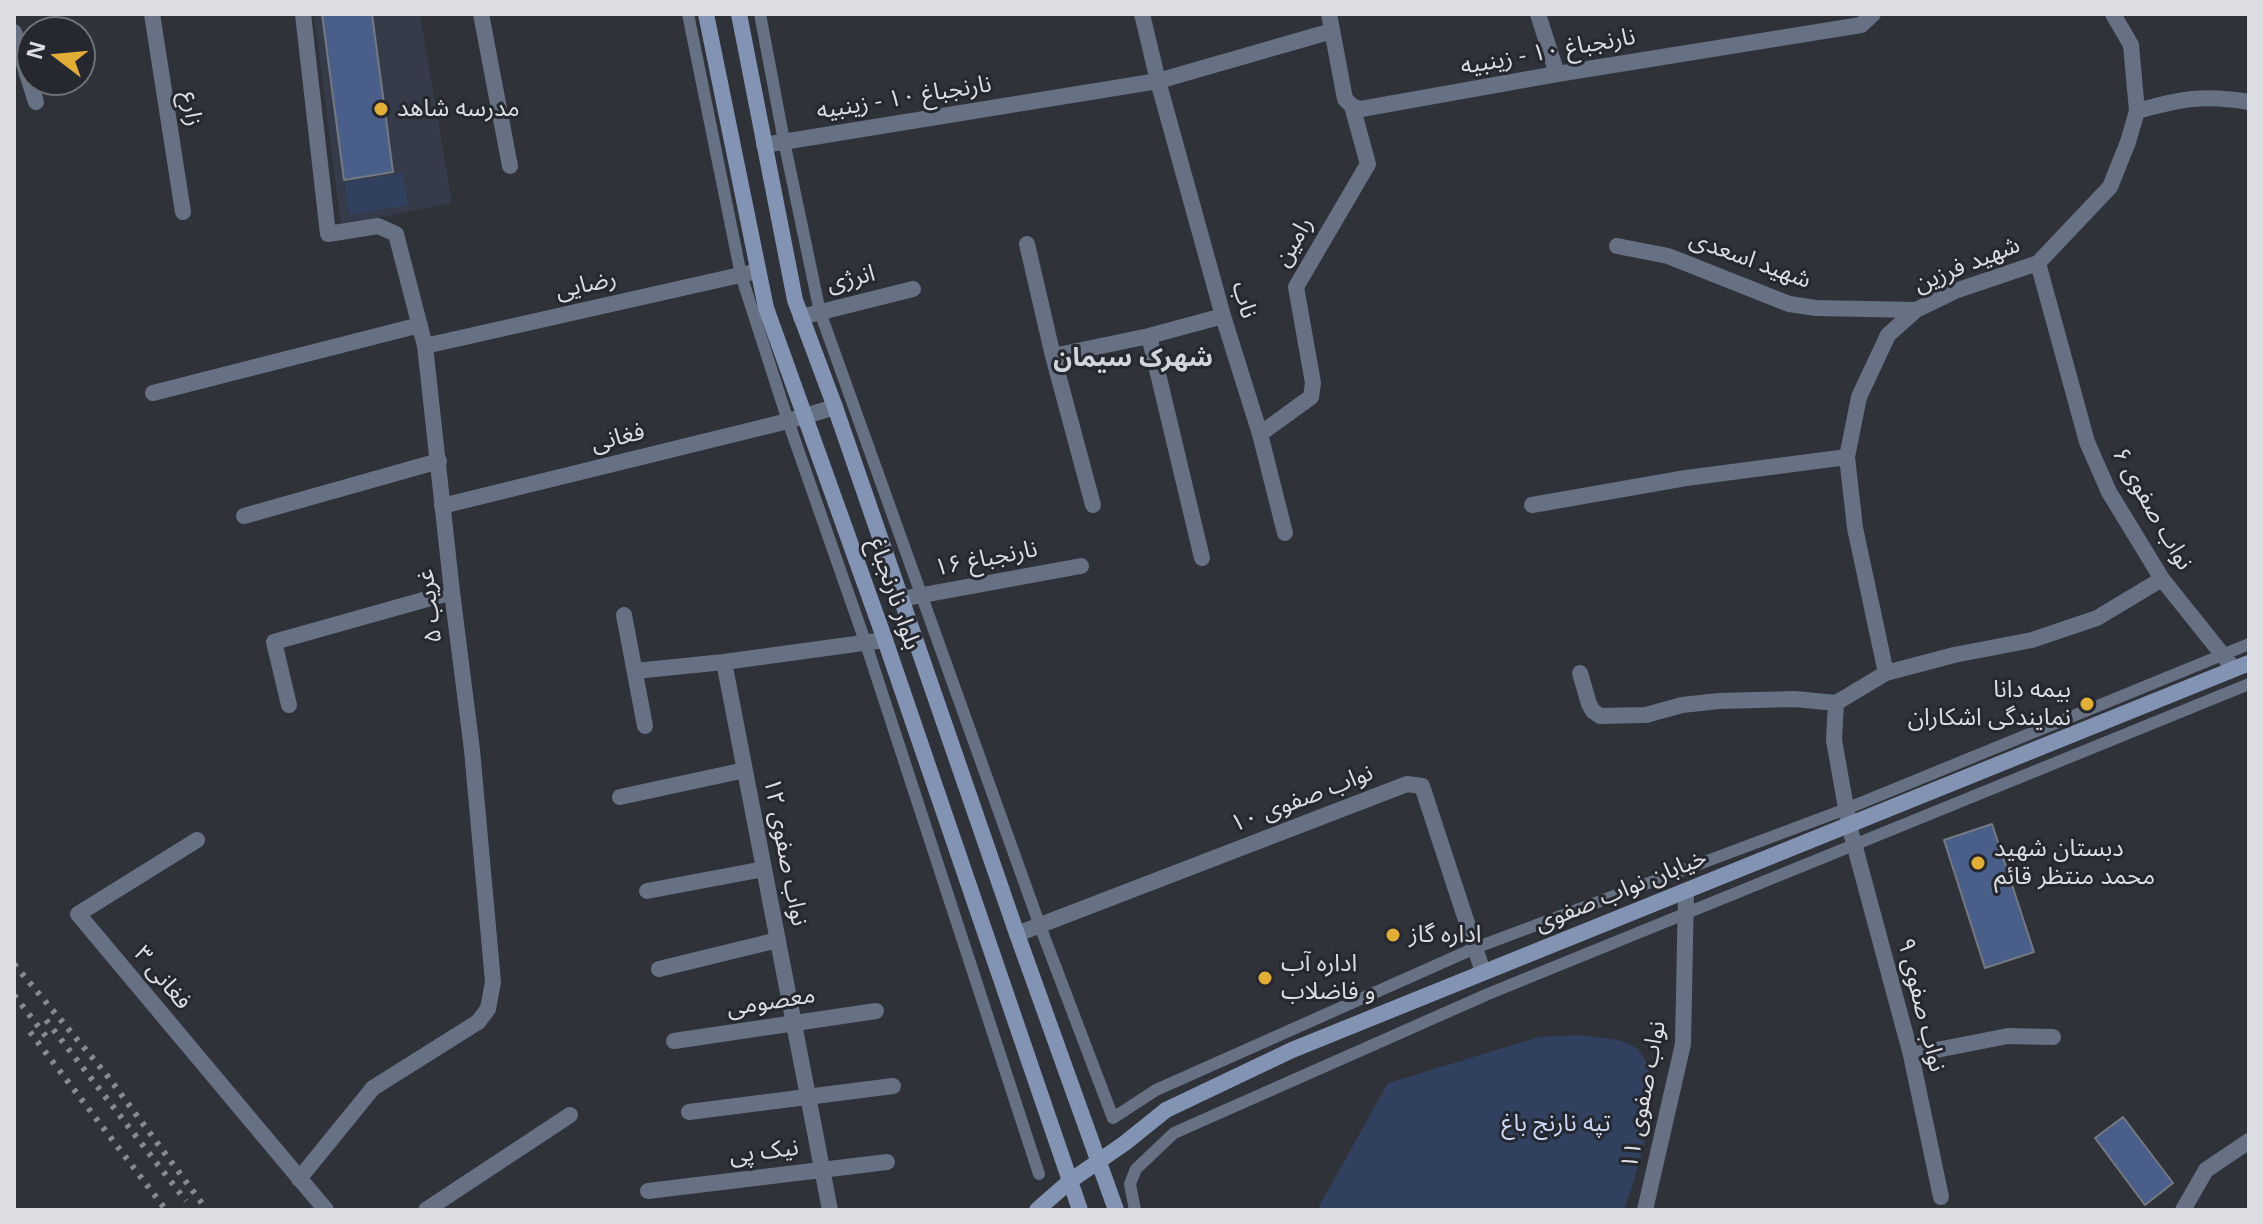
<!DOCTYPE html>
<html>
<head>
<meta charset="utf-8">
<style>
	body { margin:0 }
	#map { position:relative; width:2263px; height:1224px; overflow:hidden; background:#2f3239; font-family:"Open Sans",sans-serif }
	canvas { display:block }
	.frame { position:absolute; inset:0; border:16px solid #dbdde2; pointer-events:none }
	.north { position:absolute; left:16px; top:16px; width:80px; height:80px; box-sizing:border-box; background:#25282f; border:2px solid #6e7077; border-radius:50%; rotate:286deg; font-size:22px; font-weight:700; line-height:32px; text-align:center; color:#dbdde2 }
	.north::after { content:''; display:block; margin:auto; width:28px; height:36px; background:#e3ae35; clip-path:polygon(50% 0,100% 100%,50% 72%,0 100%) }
</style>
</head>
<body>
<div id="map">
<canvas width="2263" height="1224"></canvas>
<div class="frame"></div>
<div class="north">N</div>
</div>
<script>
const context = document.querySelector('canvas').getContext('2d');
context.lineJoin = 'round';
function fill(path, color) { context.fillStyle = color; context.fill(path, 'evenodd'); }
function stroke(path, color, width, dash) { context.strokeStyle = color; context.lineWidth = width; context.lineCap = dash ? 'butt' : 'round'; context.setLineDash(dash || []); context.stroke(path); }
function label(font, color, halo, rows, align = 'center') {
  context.font = font + ' "Open Sans","Noto Sans Arabic",sans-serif'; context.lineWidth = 6; context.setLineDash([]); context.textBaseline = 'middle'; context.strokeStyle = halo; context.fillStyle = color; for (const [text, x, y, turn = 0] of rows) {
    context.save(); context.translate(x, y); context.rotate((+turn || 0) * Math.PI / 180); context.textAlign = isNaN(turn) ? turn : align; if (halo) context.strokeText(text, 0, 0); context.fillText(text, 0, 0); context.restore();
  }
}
fill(new Path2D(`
	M314,14H420L452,203L341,225Z`), '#353b48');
fill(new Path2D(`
	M403,173L408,205L349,215L345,182Z
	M1579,1035C1596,1038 1618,1037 1633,1046C1673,1072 1636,1176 1624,1210H1317L1388,1083L1539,1037Z`), '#31405e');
const building = new Path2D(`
	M322,14H372L393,172L344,180Z
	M1992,824L2034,952L1985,968L1944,840Z
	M2123,1117L2173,1183L2145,1205L2095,1138Z`);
fill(building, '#495e89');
stroke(building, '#747981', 2);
stroke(new Path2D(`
	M688,14L741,275L788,421L866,644L1039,1174
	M760,14L784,141L820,312L1040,926L1113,1118L1156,1090L1475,948L1846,809L2249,644
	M1135,1210L1130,1184L1136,1169L1174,1133L1488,994L2249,684`), '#667184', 12);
stroke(new Path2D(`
	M152,14L183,212
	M481,14L510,166
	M1142,14L1158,81L1223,316L1260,434L1285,533
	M1538,14L1557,74
	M14,32L36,102
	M1352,106L1361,109L1557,74L1861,25L1873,14
	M2137,111C2180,99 2204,94 2249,102
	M764,145L1158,81L1332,31
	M1027,244L1053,356L1093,505
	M1617,246L1668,256L1789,304L1816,308L1916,310
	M2038,263L2087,442L2109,492L2162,579L2234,669
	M801,317L913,289
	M1149,336L1202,558
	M425,346L758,271
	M1053,356L1149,336L1223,316
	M153,393L420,325
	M1260,434L1311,397L1313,383L1296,287L1368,164L1352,106L1345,99L1329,14
	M1532,505L1686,478L1847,457
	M442,506L788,421L835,407
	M244,516L439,461
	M901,599L1081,566
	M624,615L645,726
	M635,671L724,662
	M1580,673L1589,704L1593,711L1600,716L1646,715L1682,705L1719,701L1795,699L1836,703L1886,673L1954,655L2032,640L2097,618L2162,579
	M1886,673L1855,528L1847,457L1859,397L1888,335L1916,310L1955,291L2038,263L2110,187L2128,142L2137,111L2131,45L2113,14
	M1836,703L1834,740L1849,825L1911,1055L1941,1197
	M289,705L274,642L452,592
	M620,797L745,770
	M197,840L78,914L326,1210
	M647,891L764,869
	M1017,934L1407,784L1422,786L1483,972
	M659,969L778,940
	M674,1041L876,1011
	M1911,1055L2008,1036L2053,1037
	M689,1112L893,1086
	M299,1179L373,1088L478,1022L488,1009L493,982L472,750L452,592L425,346L396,234L378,226L328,234L303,14
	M648,1191L887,1162
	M426,1210L570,1115
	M830,1210L724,662L885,640
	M1645,1210L1683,1044L1686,892
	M2183,1210L2206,1170L2249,1141`), '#667184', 16);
stroke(new Path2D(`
	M706,14L766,308L885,640L1080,1210
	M739,14L795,300L835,407L1017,934L1116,1210
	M1037,1210L1070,1181L1125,1143L1166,1110L1292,1050L2249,663`), '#8393b3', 16);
stroke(new Path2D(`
	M14,964L106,1074L207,1210
	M14,995L48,1039
	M46,1020L186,1201
	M30,1032L166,1210`), '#878a90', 6, [4, 8]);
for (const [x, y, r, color] of [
	[381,109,8,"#e3ae35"],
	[2087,704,8,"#e3ae35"],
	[1978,863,8,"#e3ae35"],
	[1393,935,8,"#e3ae35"],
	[1265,978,8,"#e3ae35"]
]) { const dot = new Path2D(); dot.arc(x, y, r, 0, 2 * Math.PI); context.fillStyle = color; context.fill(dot); stroke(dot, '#25282f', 3); }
label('24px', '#dbdde2', '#25282f', [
	["نارنجباغ ۱۰ - زینبیه",1548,52,-10],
	["نارنجباغ ۱۰ - زینبیه",904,98,-9],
	["زارع",191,109,81],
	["رامین",1294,242,-60],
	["شهید اسعدی",1750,260,20],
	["شهید فرزین",1967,265,-22],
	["انرژی",851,279,-14],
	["رضایی",586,285,-13],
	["ناب",1244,300,74],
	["فغانی",618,438,-14],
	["نواب صفوی ۶",2152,509,60],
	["نارنجباغ ۱۶",986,559,-11],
	["بلوار نارنجباغ",894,594,71],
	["غریب ۵",430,606,-97],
	["نواب صفوی ۱۰",1302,799,-21],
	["نواب صفوی ۱۲",785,852,79],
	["خیابان نواب صفوی",1621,891,-22],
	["فغانی ۳",162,978,50],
	["معصومی",771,1002,-9],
	["نواب صفوی ۹",1921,1005,76],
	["نواب صفوی ۱۱",1644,1095,-79],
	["نیک پی",764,1152,-7]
]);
label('24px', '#dbdde2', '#25282f', [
	["مدرسه شاهد",397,109],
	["بیمه دانا",2071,690,"right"],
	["نمایندگی اشکاران",2071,718,"right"],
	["دبستان شهید",1994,849],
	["محمد منتظر قائم",1994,877],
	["اداره گاز",1409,935],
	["اداره آب",1281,964],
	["و فاضلاب",1281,992]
], 'left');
label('24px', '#c9d8f4', '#25282f', [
	["تپه نارنج باغ",1556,1124]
]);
label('bold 26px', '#d0d5de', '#25282f', [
	["شهرک سیمان",1133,359]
]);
</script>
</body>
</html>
